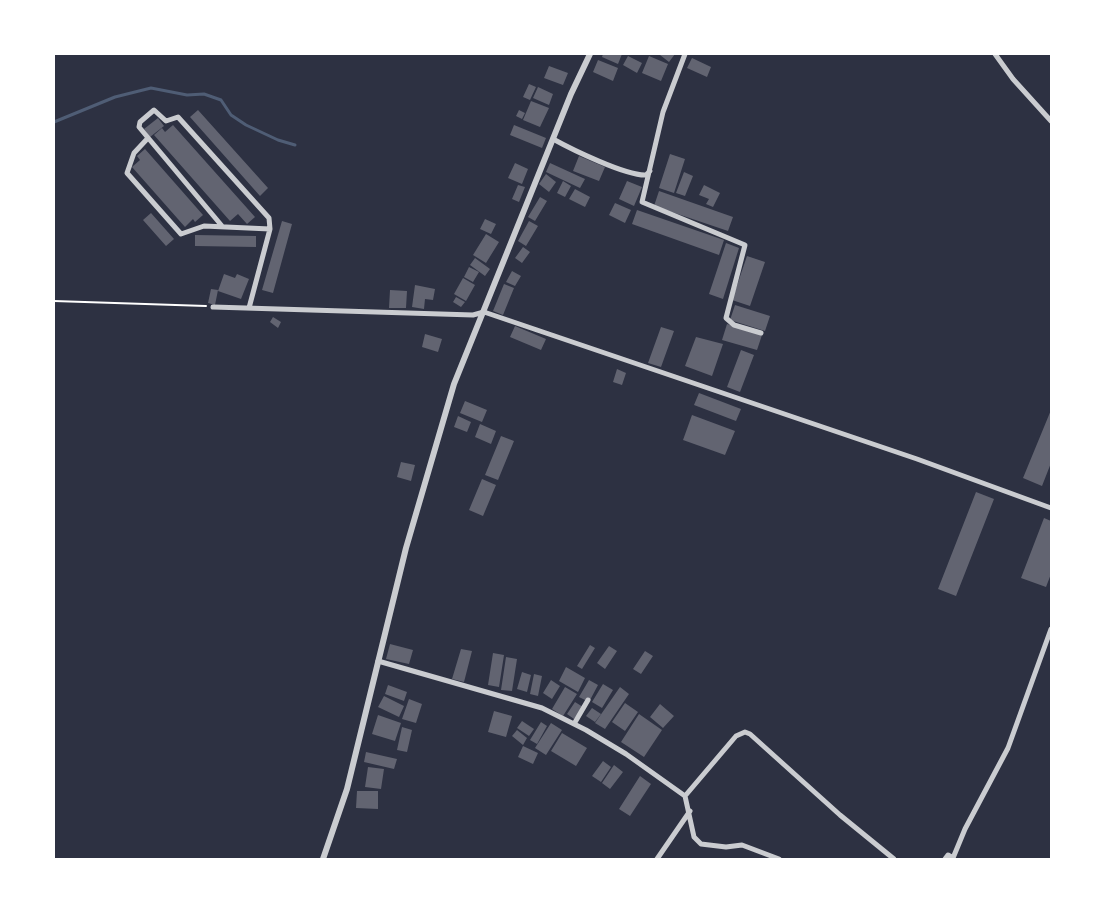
<!DOCTYPE html>
<html>
<head>
<meta charset="utf-8">
<style>
	body { margin:0 }
	#map { position:relative; width:1105px; height:913px; overflow:hidden; background:#2d3142; font-family:Barlow,sans-serif }
	canvas { display:block }
	.frame { position:absolute; inset:0; border:55px solid #fff; pointer-events:none }
</style>
</head>
<body>
<div id="map">
<canvas width="1105" height="913"></canvas>
<div class="frame"></div>
</div>
<script>
const context = document.querySelector('canvas').getContext('2d');
context.lineJoin = 'round';
function stroke(path, color, width, dash) { context.strokeStyle = color; context.lineWidth = width; context.lineCap = dash ? 'butt' : 'round'; context.setLineDash(dash || []); context.stroke(path); }
function fill(path, color) { context.fillStyle = color; context.fill(path, 'evenodd'); }
stroke(new Path2D(`
	M54,122L115,97L151,88L187,95L204,94L221,100L231,115L246,125L278,140L295,145`), '#4f5d75', 3);
fill(new Path2D(`
	M603,54H622L618,64L602,57Z
	M661,54H675L669,62L660,55Z
	M628,56L642,63L637,73L623,65Z
	M649,56L668,64L661,81L642,73Z
	M692,58L711,67L707,77L687,68Z
	M598,60L618,68L613,81L593,72Z
	M549,66L568,73L563,85L544,78Z
	M529,84L536,87L530,100L523,97Z
	M538,87L553,94L549,105L533,98Z
	M531,101L549,108L540,127L523,120Z
	M198,110L268,188L260,196L190,117Z
	M519,110L525,113L522,119L516,116Z
	M158,118L164,126L150,137L144,129Z
	M173,125L255,217L247,224L238,214L230,221L154,135L162,128L165,132Z
	M514,125L546,138L542,148L510,135Z
	M145,149L203,215L195,222L193,219L185,227L132,167L140,160L137,156Z
	M670,154L685,159L674,193L659,188Z
	M579,156L605,167L599,181L573,171Z
	M515,163L528,169L522,184L508,178Z
	M550,163L585,179L580,188L546,172Z
	M684,172L693,176L685,196L676,193Z
	M546,174L556,182L549,192L539,184Z
	M563,181L571,186L565,197L557,193Z
	M627,181L642,187L634,206L619,199Z
	M518,185L525,187L519,202L512,199Z
	M704,185L720,193L713,207L706,204L709,199L699,195Z
	M575,189L590,197L585,207L569,199Z
	M659,191L733,217L728,231L654,206Z
	M540,197L547,201L535,221L528,217Z
	M615,203L631,210L625,223L609,215Z
	M637,210L724,240L719,255L632,224Z
	M151,213L174,239L166,246L143,220Z
	M485,219L496,224L491,234L480,229Z
	M282,221L292,224L273,293L262,290Z
	M529,221L538,226L526,246L518,241Z
	M486,234L499,242L486,263L473,255Z
	M195,235L256,236V247L195,246Z
	M726,243L739,248L723,299L709,294Z
	M523,247L530,252L522,263L515,258Z
	M747,256L765,262L750,306L732,300Z
	M475,258L490,269L485,276L470,265Z
	M469,267L479,272L473,282L464,277Z
	M512,271L521,276L515,286L506,282Z
	M224,274L235,278L237,274L249,279L241,299L218,291Z
	M463,278L475,285L466,301L454,294Z
	M504,284L514,288L503,315L493,311Z
	M415,285L435,289L433,300L425,299L424,309L412,307Z
	M211,289L218,290L215,305L208,303Z
	M390,290L407,291L406,308H389Z
	M456,297L465,302L461,307L453,302Z
	M735,305L770,316L765,331L730,320Z
	M273,317L281,322L278,328L270,322Z
	M727,324L762,335L757,350L722,340Z
	M515,326L546,339L541,350L510,337Z
	M661,327L674,331L661,367L648,363Z
	M425,334L442,339L438,352L422,347Z
	M696,337L723,344L712,376L685,366Z
	M741,350L754,355L740,392L727,387Z
	M617,369L626,373L622,385L613,382Z
	M699,393L741,409L736,421L694,405Z
	M465,401L487,410L482,422L460,413Z
	M1051,410V463L1042,486L1023,478Z
	M692,415L735,431L725,455L683,440Z
	M458,416L471,422L467,432L454,427Z
	M480,424L496,431L491,444L475,437Z
	M501,436L514,441L498,480L485,475Z
	M401,462L415,465L411,481L397,477Z
	M482,479L496,485L483,516L469,510Z
	M976,492L994,499L956,596L938,589Z
	M1044,518L1051,521V574L1046,587L1021,578Z
	M390,644L413,650L409,664L386,659Z
	M590,645L595,648L582,669L577,666Z
	M609,646L617,651L605,669L597,663Z
	M461,649L472,651L464,682L452,679Z
	M645,651L653,656L641,674L633,669Z
	M493,653L504,655L499,687L488,685Z
	M506,657L517,659L512,691L501,690Z
	M566,667L585,678L578,692L559,681Z
	M522,672L531,675L527,692L517,689Z
	M534,674L542,676L538,696L530,694Z
	M551,680L560,686L552,699L543,693Z
	M589,680L598,685L589,702L579,697Z
	M603,684L613,690L602,708L592,702Z
	M388,685L407,692L404,701L385,694Z
	M565,687L577,694L563,716L552,709Z
	M620,687L629,694L605,729L595,723Z
	M384,696L404,706L399,717L378,707Z
	M409,699L422,704L416,723L402,719Z
	M575,702L583,707L574,719L567,714Z
	M625,703L638,712L625,731L612,722Z
	M660,704L674,716L663,728L650,717Z
	M592,708L601,714L595,722L586,716Z
	M494,711L512,716L506,737L488,732Z
	M639,714L662,730L644,757L621,742Z
	M378,715L401,723L395,741L372,734Z
	M522,721L534,729L529,736L517,728Z
	M541,722L547,726L537,744L530,740Z
	M551,723L562,730L546,755L535,748Z
	M402,727L412,730L407,752L397,750Z
	M517,730L527,738L523,745L512,736Z
	M562,733L587,748L576,766L551,751Z
	M523,746L538,753L533,764L518,757Z
	M366,752L397,759L394,769L364,762Z
	M603,761L611,767L601,782L592,776Z
	M614,765L623,772L610,789L602,783Z
	M368,767L384,769L381,789L365,787Z
	M640,776L651,784L630,816L619,809Z
	M357,791H378V809L356,808Z`), '#626471');
stroke(new Path2D(`
	M54,301L206,306`), '#fff', 2);
stroke(new Path2D(`
	M685,54L663,112L642,202L745,245L726,318L734,325L761,333
	M995,54L1013,79L1051,121
	M148,138L134,153L127,173L181,234L204,226L270,229
	M553,139C571,149 626,176 646,175L650,171
	M222,226L139,127L140,122L154,110L166,121L178,117L269,218L270,229L249,308
	M213,307L473,315L484,312L917,459L1051,508
	M378,661L542,708L586,730L626,754L685,796L694,837L701,844L726,847L742,845L779,859
	M574,724L588,700
	M685,796L736,736L745,732L750,734L840,815L894,859
	M953,858L965,829L1008,748L1051,629
	M657,859L690,811
	M945,859L948,855L953,858`), '#caccd0', 5);
stroke(new Path2D(`
	M323,859L347,789L406,548L454,384L571,94L590,54`), '#caccd0', 6);
</script>
</body>
</html>
